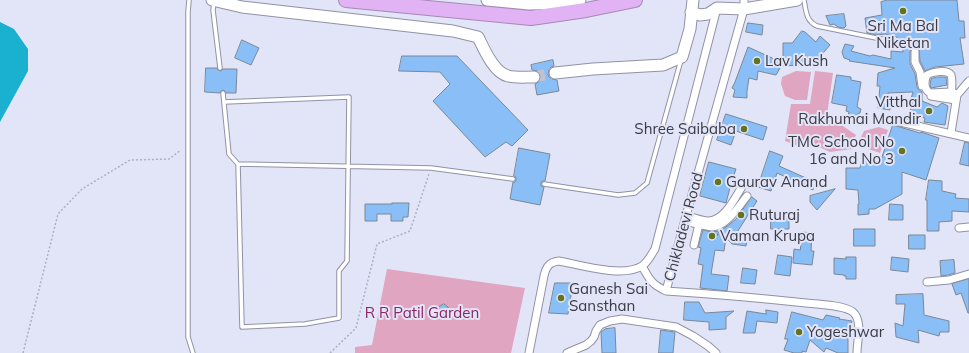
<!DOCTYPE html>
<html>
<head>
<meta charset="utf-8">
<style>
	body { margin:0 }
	canvas { display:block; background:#e2e4f8 }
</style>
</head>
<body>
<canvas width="969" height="353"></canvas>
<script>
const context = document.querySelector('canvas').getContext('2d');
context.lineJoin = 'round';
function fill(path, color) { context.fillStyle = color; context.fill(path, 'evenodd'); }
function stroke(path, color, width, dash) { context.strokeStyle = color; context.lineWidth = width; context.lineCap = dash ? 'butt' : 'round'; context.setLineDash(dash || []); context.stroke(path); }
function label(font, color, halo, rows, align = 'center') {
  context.font = font + ' Mulish,sans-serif'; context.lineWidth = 4; context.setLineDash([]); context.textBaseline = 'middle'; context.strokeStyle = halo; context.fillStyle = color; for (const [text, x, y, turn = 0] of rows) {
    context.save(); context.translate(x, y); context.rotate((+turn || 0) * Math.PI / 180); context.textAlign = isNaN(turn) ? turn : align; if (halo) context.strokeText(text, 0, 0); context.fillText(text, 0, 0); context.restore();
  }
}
fill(new Path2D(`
	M796,71L811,72L807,100H795L785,96L781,84L782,77Z
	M815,71L833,73L827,115L856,135L851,149L830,152L815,145L803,148L785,141L791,104H810Z
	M879,127L888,130L880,153L857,145L864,131Z
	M387,269L525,288L511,353H355V347L372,345Z`), '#e0a5c1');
fill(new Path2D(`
	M0,22L14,29L28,49V71L0,122Z`), '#1ab0d0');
const building = new Path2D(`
	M888,0H957L959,21H964L965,38H960L964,64L935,67L925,71L920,61L919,49L915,47L911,49L910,52V64L915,74L917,87L918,89L922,92V101L937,107L942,103L948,106L945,125L924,122L925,118L909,114L913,104L910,102L913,92L888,93L890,110L878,108L880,86H877L878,73L895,68L849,61L850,60L844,58L842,52L845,44L854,46L851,51L870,56L873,55L891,59V51L903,52L902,41L892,34L890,36L886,34L877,35L867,33L865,18L882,15L881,2Z
	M844,14L846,26L844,28L838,27L834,24L830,25L826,16Z
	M748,23L763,25L762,35L746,32Z
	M802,31L805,32L816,42L820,36L830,45L818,59L817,58L813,62L802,53L803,65L783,66V63L776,75L758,71L757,80L749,78L747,91V98L733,97L735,90L732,88L735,82L748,47L783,63V43H792Z
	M242,40L259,48L251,65L235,58Z
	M402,56H457L528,130L512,146L506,142L485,157L433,101L450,84L440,72L399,71Z
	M553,60L554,66L551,67L549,70L548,74L549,77L552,79L557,80L559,91L537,95L535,84L540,81L541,77L540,74L538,71L532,70L531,65Z
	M206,68H217L218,70L220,71L222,70L223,69H237L236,93H226L225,91L223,90L221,91L220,93L205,92Z
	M837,75L851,77V80L861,82L857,107L861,109L860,113L854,116H848L849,112L846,111L847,106L832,103Z
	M937,77H946L947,85L931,88L930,85L931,79Z
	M726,114L767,127L763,140L736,131L731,145L717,140Z
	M893,125L920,133L921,132L939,138L926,180L902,172V194L875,209H869V214L858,215V204H859L858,190L846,189V168H860L863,157L870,158L879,165Z
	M965,142L969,143V166L960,164Z
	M519,148L550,154L545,181H542L541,183V186L544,187L540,205L510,199L513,182H515L516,180V177L514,176Z
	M770,151L783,156L779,166L815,182L813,190L777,173L771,191L758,187Z
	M709,162L736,169L733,178L728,177L732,180L726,203L700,196Z
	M929,180L942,181V191L956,194L955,198L969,199V212L952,211V221L939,222V231H927V200H926Z
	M835,189L817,210L810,202V196Z
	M752,197L757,201L736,234L748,236L746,246L732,244L726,238L724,251L715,250L711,274L729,276L727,291L700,288L703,265L698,264L701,248L698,247L703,230L712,232L719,231L717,236L723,229L730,224L736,219Z
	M392,203H409L408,217H403V221H391V214H377V221H365V204H392Z
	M890,204L903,205V220H889Z
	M771,218L789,219V229H771Z
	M854,229H875V246H854Z
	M802,232L812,233L811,251H814L812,265L793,263L794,249L800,250Z
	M909,235H925V249H909Z
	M778,255L792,257L790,276L775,274Z
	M846,257H856V279H846V276H844V275L834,274V258L846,259Z
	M892,257L909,259L908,272L891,270Z
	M954,260L955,273L948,275L941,276L940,261Z
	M743,268L757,270L755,284L741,283Z
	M969,279V313H968L961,293L956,295L952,284Z
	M555,283H573L568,314L549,313Z
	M923,294L924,315L949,321V332H940L939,336L918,330L919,343L896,337L895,323L903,326L905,304H896V295Z
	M685,302H699L705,313L734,311L726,317V329L709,330V322L684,320Z
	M444,304L448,307V312L444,315L439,312V307Z
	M766,310L778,312L777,323L757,321L755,333H743L747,311L766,314Z
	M792,312L823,320L826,315L840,318L839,319L852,321L848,334V353H838L826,348L824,352L810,340L806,352L802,351V353H794L784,350L788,339H785Z
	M615,328L616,353H602L601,332L605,329Z
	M661,330L675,332L673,353H659Z`);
fill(building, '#8abef6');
stroke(building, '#7a8897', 1);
stroke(new Path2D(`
	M534,77L555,73`), '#c0c2d4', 11, [11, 5.5]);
const lane = new Path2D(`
	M189,0L188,12V337L193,353
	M804,0C806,11 806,21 817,26L896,42
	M214,2L213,10L220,68
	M223,93L229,154L238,164L431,168L513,179
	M224,102L349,97L347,261L339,271V318L305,324L242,327L238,164
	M544,184L618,195L635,193L647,183L681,60`);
const street = new Path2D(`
	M915,52V62L920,72L922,86
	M952,92C951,87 953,80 951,75C947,69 932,72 927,75C924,81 924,90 930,93L952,92L957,95
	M931,96L956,100
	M896,121L969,138
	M951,133L957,95L969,81
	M686,216C693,217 700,220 707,221C724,222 735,198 743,185
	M685,221C693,223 703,226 712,227C726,227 739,206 747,196
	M959,228L969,227
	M694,245L699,224
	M642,266C650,280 651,284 666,291C713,294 759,298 806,303C817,304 844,305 853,312C863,321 857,341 857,353
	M927,282L949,280L969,274
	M666,291L686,216L744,9V0
	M529,353L544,276C546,267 549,262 559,261C580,265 623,278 642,266C648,262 651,255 655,249L717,8
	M567,353L586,345L591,341L594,337L596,331L600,325L610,321L622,319L676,327L693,336L708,346L716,353`);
const secondary = new Path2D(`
	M212,0L242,7L453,31L478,37C484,49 494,73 508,76C516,78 525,77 534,77
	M487,0L529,4L565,3L580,0
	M691,12L700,15L708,14L717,8L744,9L797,0
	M555,73L593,69L663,65L682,57L690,29L693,0`);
const highway = new Path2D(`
	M346,0L531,18L586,10L635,0`);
stroke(lane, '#9192a5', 5.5);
stroke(street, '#9192a5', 9);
stroke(secondary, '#9192a5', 13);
stroke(highway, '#a789b6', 16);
stroke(new Path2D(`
	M23,353L58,214L82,189L130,160L169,159L181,150
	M330,353L356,328L377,244L410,231L429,174`), '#aeafc0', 1.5, [2, 2]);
stroke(lane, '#fff', 3.5);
stroke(street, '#fff', 7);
stroke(secondary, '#fff', 11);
stroke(highway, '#e2b3f4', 14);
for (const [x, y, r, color] of [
	[903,11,4,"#647320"],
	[757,61,4,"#647320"],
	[929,111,4,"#647320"],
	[744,129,4,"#647320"],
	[902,151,4,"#647320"],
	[718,182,4,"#647320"],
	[741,215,4,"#647320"],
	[712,236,4,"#647320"],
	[561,298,4,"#647320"],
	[799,332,4,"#647320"]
]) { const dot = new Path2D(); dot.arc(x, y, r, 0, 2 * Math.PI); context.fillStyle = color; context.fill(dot); stroke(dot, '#e2e4f8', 1.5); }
label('15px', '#3a3b43', '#e2e4f8', [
	["Sri Ma Bal",903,26,"center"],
	["Niketan",903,43,"center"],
	["Lav Kush",765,61],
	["Vitthal",921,102,"right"],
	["Rakhumai Mandir",921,119,"right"],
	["Shree Saibaba",736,129,"right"],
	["TMC School No",894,142,"right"],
	["16 and No 3",894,159,"right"],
	["Gaurav Anand",726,182],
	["Ruturaj",749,215],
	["Vaman Krupa",720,236],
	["Ganesh Sai",569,289],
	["Sansthan",569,306],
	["Yogeshwar",807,332]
], 'left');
label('15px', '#3a3b43', '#e2e4f8', [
	["Chikladevi Road",684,227,-75]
]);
label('15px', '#8c2562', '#e2e4f8', [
	["R R Patil Garden",422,313]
]);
</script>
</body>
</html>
